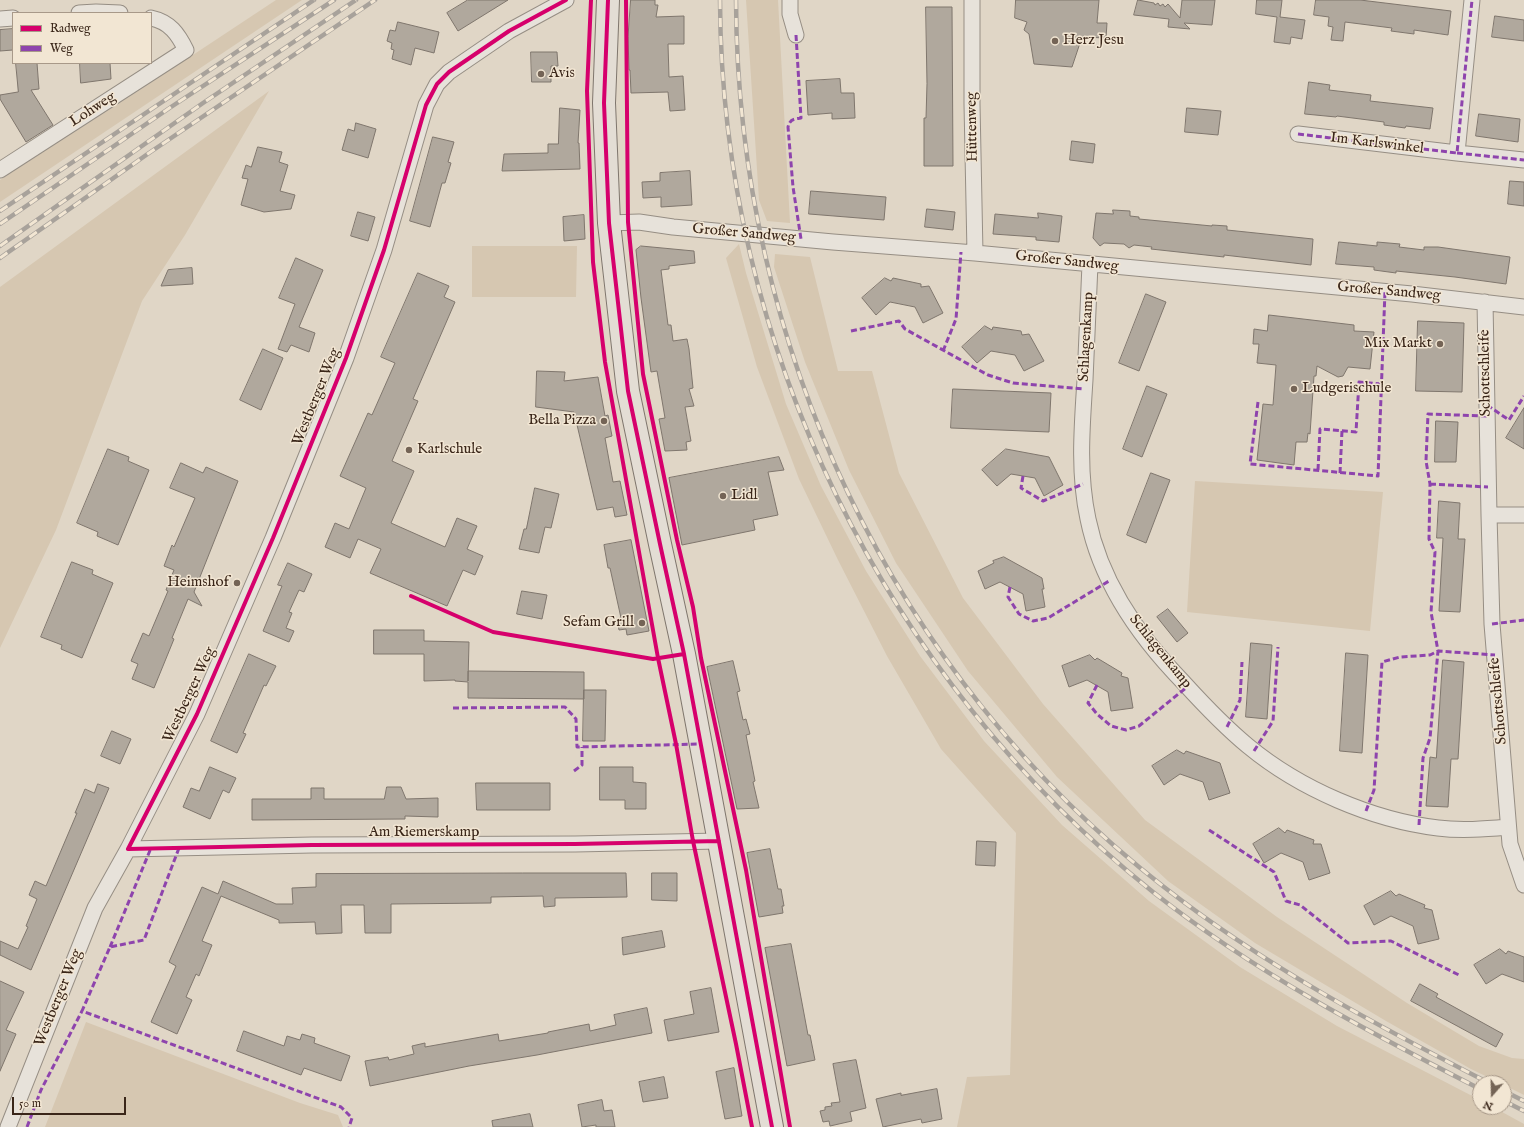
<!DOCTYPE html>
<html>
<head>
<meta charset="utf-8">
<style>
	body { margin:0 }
	#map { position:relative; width:1524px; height:1127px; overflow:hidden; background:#e0d6c6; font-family:"IM FELL English",serif }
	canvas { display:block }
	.legend { position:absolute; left:12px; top:12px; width:140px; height:52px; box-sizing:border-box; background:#f2e6d3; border:1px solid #a89989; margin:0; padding:5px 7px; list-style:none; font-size:12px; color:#3a2619 }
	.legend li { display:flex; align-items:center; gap:8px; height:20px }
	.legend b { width:20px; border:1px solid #a89989 }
	.north { position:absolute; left:1472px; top:1075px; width:40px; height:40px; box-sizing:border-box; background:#f2e6d3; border:1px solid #a89989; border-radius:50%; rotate:200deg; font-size:11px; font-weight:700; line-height:16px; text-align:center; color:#3a2619 }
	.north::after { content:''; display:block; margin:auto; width:14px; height:18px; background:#746456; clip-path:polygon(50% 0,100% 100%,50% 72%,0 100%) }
	.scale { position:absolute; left:12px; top:1097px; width:114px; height:18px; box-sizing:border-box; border:2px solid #3a2619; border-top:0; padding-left:5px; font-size:12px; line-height:14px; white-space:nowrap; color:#3a2619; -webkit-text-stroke:3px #f2e6d3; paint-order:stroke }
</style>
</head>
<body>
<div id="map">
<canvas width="1524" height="1127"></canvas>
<ul class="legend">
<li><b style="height:5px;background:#d6006c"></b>Radweg</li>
<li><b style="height:5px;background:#8e44ad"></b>Weg</li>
</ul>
<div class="north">N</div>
<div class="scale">50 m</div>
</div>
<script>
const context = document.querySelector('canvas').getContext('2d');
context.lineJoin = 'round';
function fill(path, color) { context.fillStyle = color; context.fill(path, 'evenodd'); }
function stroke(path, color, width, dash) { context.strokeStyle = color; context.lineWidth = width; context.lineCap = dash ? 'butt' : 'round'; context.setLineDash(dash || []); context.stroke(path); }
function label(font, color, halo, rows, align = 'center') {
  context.font = font + ' "IM FELL English",serif'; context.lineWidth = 3; context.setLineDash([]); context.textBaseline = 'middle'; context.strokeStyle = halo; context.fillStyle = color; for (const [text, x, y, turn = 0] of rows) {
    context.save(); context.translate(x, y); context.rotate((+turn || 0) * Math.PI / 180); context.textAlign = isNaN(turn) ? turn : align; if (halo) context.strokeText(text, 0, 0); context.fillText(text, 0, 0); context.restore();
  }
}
fill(new Path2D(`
	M276,0H302L0,202V180L146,86Z
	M746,0H778L790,223L767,221L759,200Z
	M269,91L185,235L142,301L56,530L0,648V287Z
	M739,244L746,273L786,404L821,486L866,571L920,656L984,741L1062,825L1149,901L1240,967L1337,1026L1480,1100V1107H1493L1524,1124V1127H957L967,1077L1010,1075L1016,833L941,749L887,656L838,560L799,479L757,367L726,258Z
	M472,246H577L576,297H472Z
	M775,254L810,257L838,371H872L899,473L963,598L1043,704L1145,820L1277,917L1407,1003L1479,1046L1512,1058L1524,1059V1095L1504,1085V1083H1500L1471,1069L1386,1021L1255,943L1168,881L1057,777L968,671L896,563L849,470L805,362L774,267Z
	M1195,481L1383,492L1370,631L1187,612Z
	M86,1022L300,1103L338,1115L343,1127H45Z`), '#d6c7b1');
const building = new Path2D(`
	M468,0H508L458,31L447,13Z
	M631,0H655V5H658L656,17L684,16V44H668L669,77L683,76L685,110L670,111L668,92L631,93L630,70H629L628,37Z
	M1016,0H1099L1097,23H1107L1106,38L1082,37L1072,67L1034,64L1029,34L1024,30L1027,22L1015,18Z
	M1138,0L1154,3L1155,5L1158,3L1160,6L1163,4L1165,7L1168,4L1180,18L1182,0H1215L1212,25L1184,23L1190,29L1168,27L1169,19L1134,15Z
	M1257,0H1282L1280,17L1305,20L1302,39L1291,37L1290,44L1274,42L1277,17L1256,14Z
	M1316,0H1360L1451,11L1448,35L1414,30V34L1391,31L1392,28L1345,22L1343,41L1331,40L1333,27L1328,26L1329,17L1314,15Z
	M926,7H952L953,166H924V118H926L927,84Z
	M1495,16L1524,20V41L1492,37Z
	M398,22L439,32L434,53L415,48L411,65L392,59L394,50L391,49L392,43L387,41L390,30L395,31Z
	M13,29V50L0,51V30Z
	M531,52H557L558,66H551V82H532Z
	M16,63H37L39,89L31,90L53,125L26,142L0,99V95L18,92Z
	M80,63H110L111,79L81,83Z
	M840,79L841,93H854L855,118L832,119V113L808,115L806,81Z
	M1309,82L1330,85L1329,90L1371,95L1370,101L1433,108L1430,129L1406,126L1405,128L1384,125V122L1337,116L1336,117L1305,114Z
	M560,108L580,110L578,143H579L580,169L502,171L504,154L548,153V144H558Z
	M1187,108L1221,111L1218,135L1185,132Z
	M1479,114L1520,119L1518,142L1476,136Z
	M356,123L376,129L368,158L342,150L348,129L354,131Z
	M433,137L454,142L448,162L451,163L445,183H442L430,227L410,221Z
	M1072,141L1095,144L1093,163L1070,160Z
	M258,147L282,152L279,162L288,165L280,191L295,195L291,209L264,212L241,205L248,179L242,178L246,165L251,167Z
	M690,171L692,205L661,207V197L643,198L642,182L660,181V173Z
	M1510,181L1524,182V206L1508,204Z
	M811,191L886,197L884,220L809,214Z
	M927,209L955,212L953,230L925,227Z
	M1113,210L1130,211V216L1139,217V219L1212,226V225L1227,226V230L1313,239L1311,265L1224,255V257L1151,249L1152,247L1134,245L1129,248L1124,244L1104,243L1100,246L1093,238L1096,213L1113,214Z
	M358,212L375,217L368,241L351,236Z
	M1038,213L1062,216L1059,242L1036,240V237L993,234L995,214L1038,218Z
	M584,215L585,239L564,241L563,217Z
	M1339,242L1377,246V242L1400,244L1399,247L1424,250V247H1438L1510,257L1506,284L1455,277L1396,271V273L1374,270V267L1336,264Z
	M641,246L694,251L695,263L669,266V269L661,270L668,325H671L673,341L687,339L689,349L693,388L689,389L694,406L685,407L691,441L686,442L687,450L665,451L659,419L665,418L657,371L651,372L641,298L636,250Z
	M296,258L323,270L299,327L315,333L309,352L291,345L287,352L278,349L295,304L279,298Z
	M192,268L193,284L161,286L168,270Z
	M418,273L449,286L444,297L455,302L413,399L418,401L392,461L414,471L391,523L445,547L457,518L477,526L467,549L483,556L475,575L463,570L447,606L370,573L381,549L358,539L350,558L325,547L335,523L349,529L366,488L340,476L368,413L372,415L395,363L381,357Z
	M885,278L891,281L893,278L921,284V287L929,286L943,313L923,323L915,307L890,302L876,315L862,298Z
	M1146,294L1166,302L1139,371L1119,363Z
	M1269,315L1354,325V331L1374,332L1370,369L1348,367L1343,376L1338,377L1317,366L1316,376H1314L1310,434L1308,433L1307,442H1296L1294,465L1257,460L1263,404L1273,405L1276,365L1257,363L1259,344H1253L1254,329L1267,331Z
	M1418,321L1464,323L1462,392L1416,391Z
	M985,326L992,330L993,327L1021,331L1022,335L1029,334L1044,361L1024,371L1015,355L991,351L977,363L962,347Z
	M263,349L283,358L261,410L240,400Z
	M537,371L565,372L564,381L598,377L605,416L608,415L612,436L605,438L613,482L620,481L627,515L615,517L613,507L597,510L574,412L536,407Z
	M1147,386L1167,394L1142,457L1123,449Z
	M953,389L1051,393L1049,432L951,428Z
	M1524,408V449L1506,438Z
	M1436,421L1458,422L1456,462H1435Z
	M108,449L129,457L128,461L149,470L118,545L97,536L98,532L77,523Z
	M1006,449L1049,457L1063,485L1044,496L1035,478L1011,474L997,486L982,470Z
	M779,457L784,470L768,472L778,515L753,520L755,530L682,545L669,478Z
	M181,463L203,473L206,467L238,481L194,592L202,606L188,599L172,638L174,639L154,688L132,679L138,664L131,661L143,633L149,636L168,591L166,590L174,570L164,566L172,545L174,547L195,498L170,488Z
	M1151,473L1170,480L1146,543L1127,535Z
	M535,488L559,494L551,528L545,527L539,553L519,549L524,529H526Z
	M1439,501L1460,503L1458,539H1465L1460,612L1439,611L1443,538H1437Z
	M631,540L649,631L627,635L626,629L619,630L617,619L621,618L610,568H608L604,545Z
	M1004,557L1042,578L1044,589H1042L1045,607L1026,611L1023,594L1000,582L985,589L978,571L994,563L993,561Z
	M72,562L93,570L92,574L113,583L82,658L61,649L62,645L41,637Z
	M288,563L312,574L304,592L299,590L289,612L292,613L286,628L294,631L289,642L263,631L282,586L278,585Z
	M522,591L547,595L542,619L517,614Z
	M1168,609L1188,633L1177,642L1157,617Z
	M374,630H424V641L469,642L468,681V671L584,672V699L468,698V682L455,681V680L424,681V654H374Z
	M1251,643L1272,645L1267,719L1246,717Z
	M1346,653L1368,655L1362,753L1340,751Z
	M249,654L276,666L266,686L264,685L243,733L246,734L237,753L211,741Z
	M1090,655L1095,660L1097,658L1122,673L1121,676L1128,678L1133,708L1111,711L1108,692L1087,680L1069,687L1062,666Z
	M1443,660L1464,662L1458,759H1451L1448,807L1426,806L1430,757L1436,758Z
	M733,661L740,691L737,692L743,720L746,719L750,734L746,735L755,781L753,782L759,808L737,809L707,667Z
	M584,690H606L605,741H583Z
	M112,731L131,739L120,764L101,756Z
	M1177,750L1184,754L1186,751L1220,763L1230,793L1209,800L1203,782L1180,774L1164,785L1152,766Z
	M210,767L236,778L229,793L223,790L210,819L183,807L191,788L199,791Z
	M600,767H633V782L646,783V809H625V800H600Z
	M476,783H550V810H477Z
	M98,784L109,788L31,970L0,955V941L18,949L28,927L26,926L37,899L29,895L35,881L46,886L77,813H75L85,789L94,793Z
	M387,787H401L406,799L438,798V817L405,816V819L252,820V799H311V788H324V799H384Z
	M1279,828L1285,833L1287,830L1314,840L1313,844H1321L1330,873L1309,880L1303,862L1281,853L1264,863L1253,844Z
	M977,841L996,842L995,866L976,865Z
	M770,849L778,889H781L784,906H782L783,913L759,917L747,853Z
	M523,873H626L627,897L555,898V906L544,907L543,896L491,897V903L391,904V933H365L364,905H341L342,933L316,934L315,922L279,923V920L221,896L202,941L212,945L199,976L196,974L186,997L192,1000L177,1034L151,1022L176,966L169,962L202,887L218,894L223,881L276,904H293L292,888L316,887V874Z
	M652,873H677V901L652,900Z
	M1391,891L1396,896L1399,894L1425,905L1424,908L1432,910L1439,939L1418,944L1413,926L1391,916L1374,925L1364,906Z
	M662,931L665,947L623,955L622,938Z
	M791,944L808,1035H810L815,1060L787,1066L765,948Z
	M1500,949L1506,954L1508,951L1524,957V982L1502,974L1486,984L1474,965Z
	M0,981L24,992L6,1030L16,1034L0,1071Z
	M1420,984L1438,994L1436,997L1503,1034L1496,1047L1411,1001Z
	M711,988L719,1032L668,1041L664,1020L694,1014L690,992Z
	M647,1008L652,1033L537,1055L469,1066L370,1086L365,1061L388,1057L389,1060L414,1054L412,1046L425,1043V1047L498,1034L499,1041L548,1033V1032L589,1024L590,1031L616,1025L614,1015Z
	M244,1031L284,1046L287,1036L300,1040L302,1034L315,1038L314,1043L350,1056L341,1081L304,1068L301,1075L237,1051Z
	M856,1060L866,1108L850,1112L852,1121L830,1126L829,1121L823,1122L820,1111L825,1110V1107L832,1106L831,1103L840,1102L833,1064Z
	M734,1068L742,1116L725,1119L716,1072Z
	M664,1077L668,1098L643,1102L639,1082Z
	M937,1089L942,1119L922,1123L921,1119L883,1127L876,1099L901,1093V1095Z
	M602,1100L604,1111L612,1110L615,1127H596V1125L582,1127L578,1105Z
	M530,1114L533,1127H493L492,1121Z`);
fill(building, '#b0a89d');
stroke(building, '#7f766d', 1);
const street = new Path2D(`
	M790,0V14L796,35
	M972,0V104L975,253
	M79,13L96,12L120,13
	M0,19L13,18
	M1298,134L1457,153L1472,0
	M1457,153L1524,160
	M0,170L186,50C178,34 170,22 151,18
	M609,223L639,222L673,227L833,242L975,253L1412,294L1524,307
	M1090,265C1088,303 1087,341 1085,380C1082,426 1078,473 1088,519C1101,583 1139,637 1184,683C1204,705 1225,727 1248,746C1300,789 1372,820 1438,828C1461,831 1485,829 1508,827
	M1485,302L1489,515L1492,624L1510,844L1524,885
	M1489,515H1524
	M128,849L312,845L575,844L719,841
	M8,1127L95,908L128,849L197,714L273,538L346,358L384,250L426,105L437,84L449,72L509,31L566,0`);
const primary = new Path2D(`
	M608,0L604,103L609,223L628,391L660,544L684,654L772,1127`);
stroke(street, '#968e84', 17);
stroke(primary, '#7f766d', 24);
stroke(street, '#e7e2da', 15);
stroke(primary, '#e3ddd4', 22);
const rail = new Path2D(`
	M720,0C721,344 884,678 1153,892C1254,972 1367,1031 1480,1089
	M736,0C737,345 891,674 1164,887C1265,966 1376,1025 1489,1083
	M0,211L314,0
	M0,224L171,107L334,0
	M0,246L203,103L356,0
	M0,258L149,153L375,0
	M1504,1091L1524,1101
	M1504,1101L1524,1111`);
stroke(rail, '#a8a29b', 4.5);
stroke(rail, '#f2e6d3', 3, [9]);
stroke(new Path2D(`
	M796,35L801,118C794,119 790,119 788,127L793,187L801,239
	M1298,134L1457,153L1472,0
	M1457,153L1524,160
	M851,331L899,321L905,329L988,375L1013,383L1084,389
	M943,351L956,319L961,252
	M1258,402L1250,464L1378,476L1385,291
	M1487,405L1509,420L1524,396
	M1318,470L1320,429L1356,432L1359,382L1382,384
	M1340,473L1342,431
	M1023,476L1021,488L1043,501L1083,484
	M1430,484L1488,487
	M1010,587L1008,597L1019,614L1033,621L1048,618L1109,581
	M1492,624L1524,620
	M1097,685L1088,703L1097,714L1111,726L1126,730L1139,726L1187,687
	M453,708L565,707L576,719L577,747L701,744
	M1227,727L1240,700L1242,662
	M1254,751L1273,721L1278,647
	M574,771L582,765V747
	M1366,811L1374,790L1382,662L1400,657L1430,655L1438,651L1495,655
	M1419,825L1423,758L1430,738L1438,651L1431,612L1435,552L1429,539L1430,484L1426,461L1428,414L1487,416
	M1209,830L1274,872L1286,901L1300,905L1348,943L1391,941L1459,975
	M179,848L144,940L110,947L82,1011L341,1107L352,1118L349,1127
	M110,947L151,848
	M27,1127L41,1090L82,1011`), '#8e44ad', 3, [6, 3]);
stroke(new Path2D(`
	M591,0L587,91L593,262L605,362L658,658L676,744L693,841L736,1044L752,1127
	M608,0L604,103L609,223L628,391L660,544L684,654L772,1127
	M626,0L628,222L643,374L677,540L693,607L701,658L746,870L790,1127
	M411,596L493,632L653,659L684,654
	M128,849L197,714L273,538L346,358L384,250L426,105L437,84L449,72L509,31L566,0
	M128,849L312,845L575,844L719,841`), '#d6006c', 4);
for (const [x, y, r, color] of [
	[1055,41,4,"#746456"],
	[541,74,4,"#746456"],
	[1440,344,4,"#746456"],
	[1294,389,4,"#746456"],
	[604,421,4,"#746456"],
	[409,450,4,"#746456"],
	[723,496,4,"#746456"],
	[237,583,4,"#746456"],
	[642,623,4,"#746456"]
]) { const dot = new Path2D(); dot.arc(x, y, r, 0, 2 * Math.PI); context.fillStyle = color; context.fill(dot); stroke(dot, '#f2e6d3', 1.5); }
label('15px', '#3a2619', '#f2e6d3', [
	["Herz Jesu",1063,41],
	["Avis",549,74],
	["Mix Markt",1432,344,"right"],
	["Ludgerischule",1302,389],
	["Bella Pizza",596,421,"right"],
	["Karlschule",417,450],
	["Lidl",731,496],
	["Heimshof",229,583,"right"],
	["Sefam Grill",634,623,"right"]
], 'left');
label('15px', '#3a2619', '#f2e6d3', [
	["Lohweg",93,110,-33],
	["Hüttenweg",973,127,-91],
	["Im Karlswinkel",1377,144,7],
	["Großer Sandweg",744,234,5],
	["Großer Sandweg",1067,262,6],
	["Großer Sandweg",1389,292,5],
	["Schlagenkamp",1087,337,-87],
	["Schottschleife",1486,373,-91],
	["Westberger Weg",317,397,-68],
	["Schlagenkamp",1160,652,51],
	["Westberger Weg",190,695,-65],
	["Schottschleife",1499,701,-95],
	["Am Riemerskamp",424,833],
	["Westberger Weg",59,998,-68]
]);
</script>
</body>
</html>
